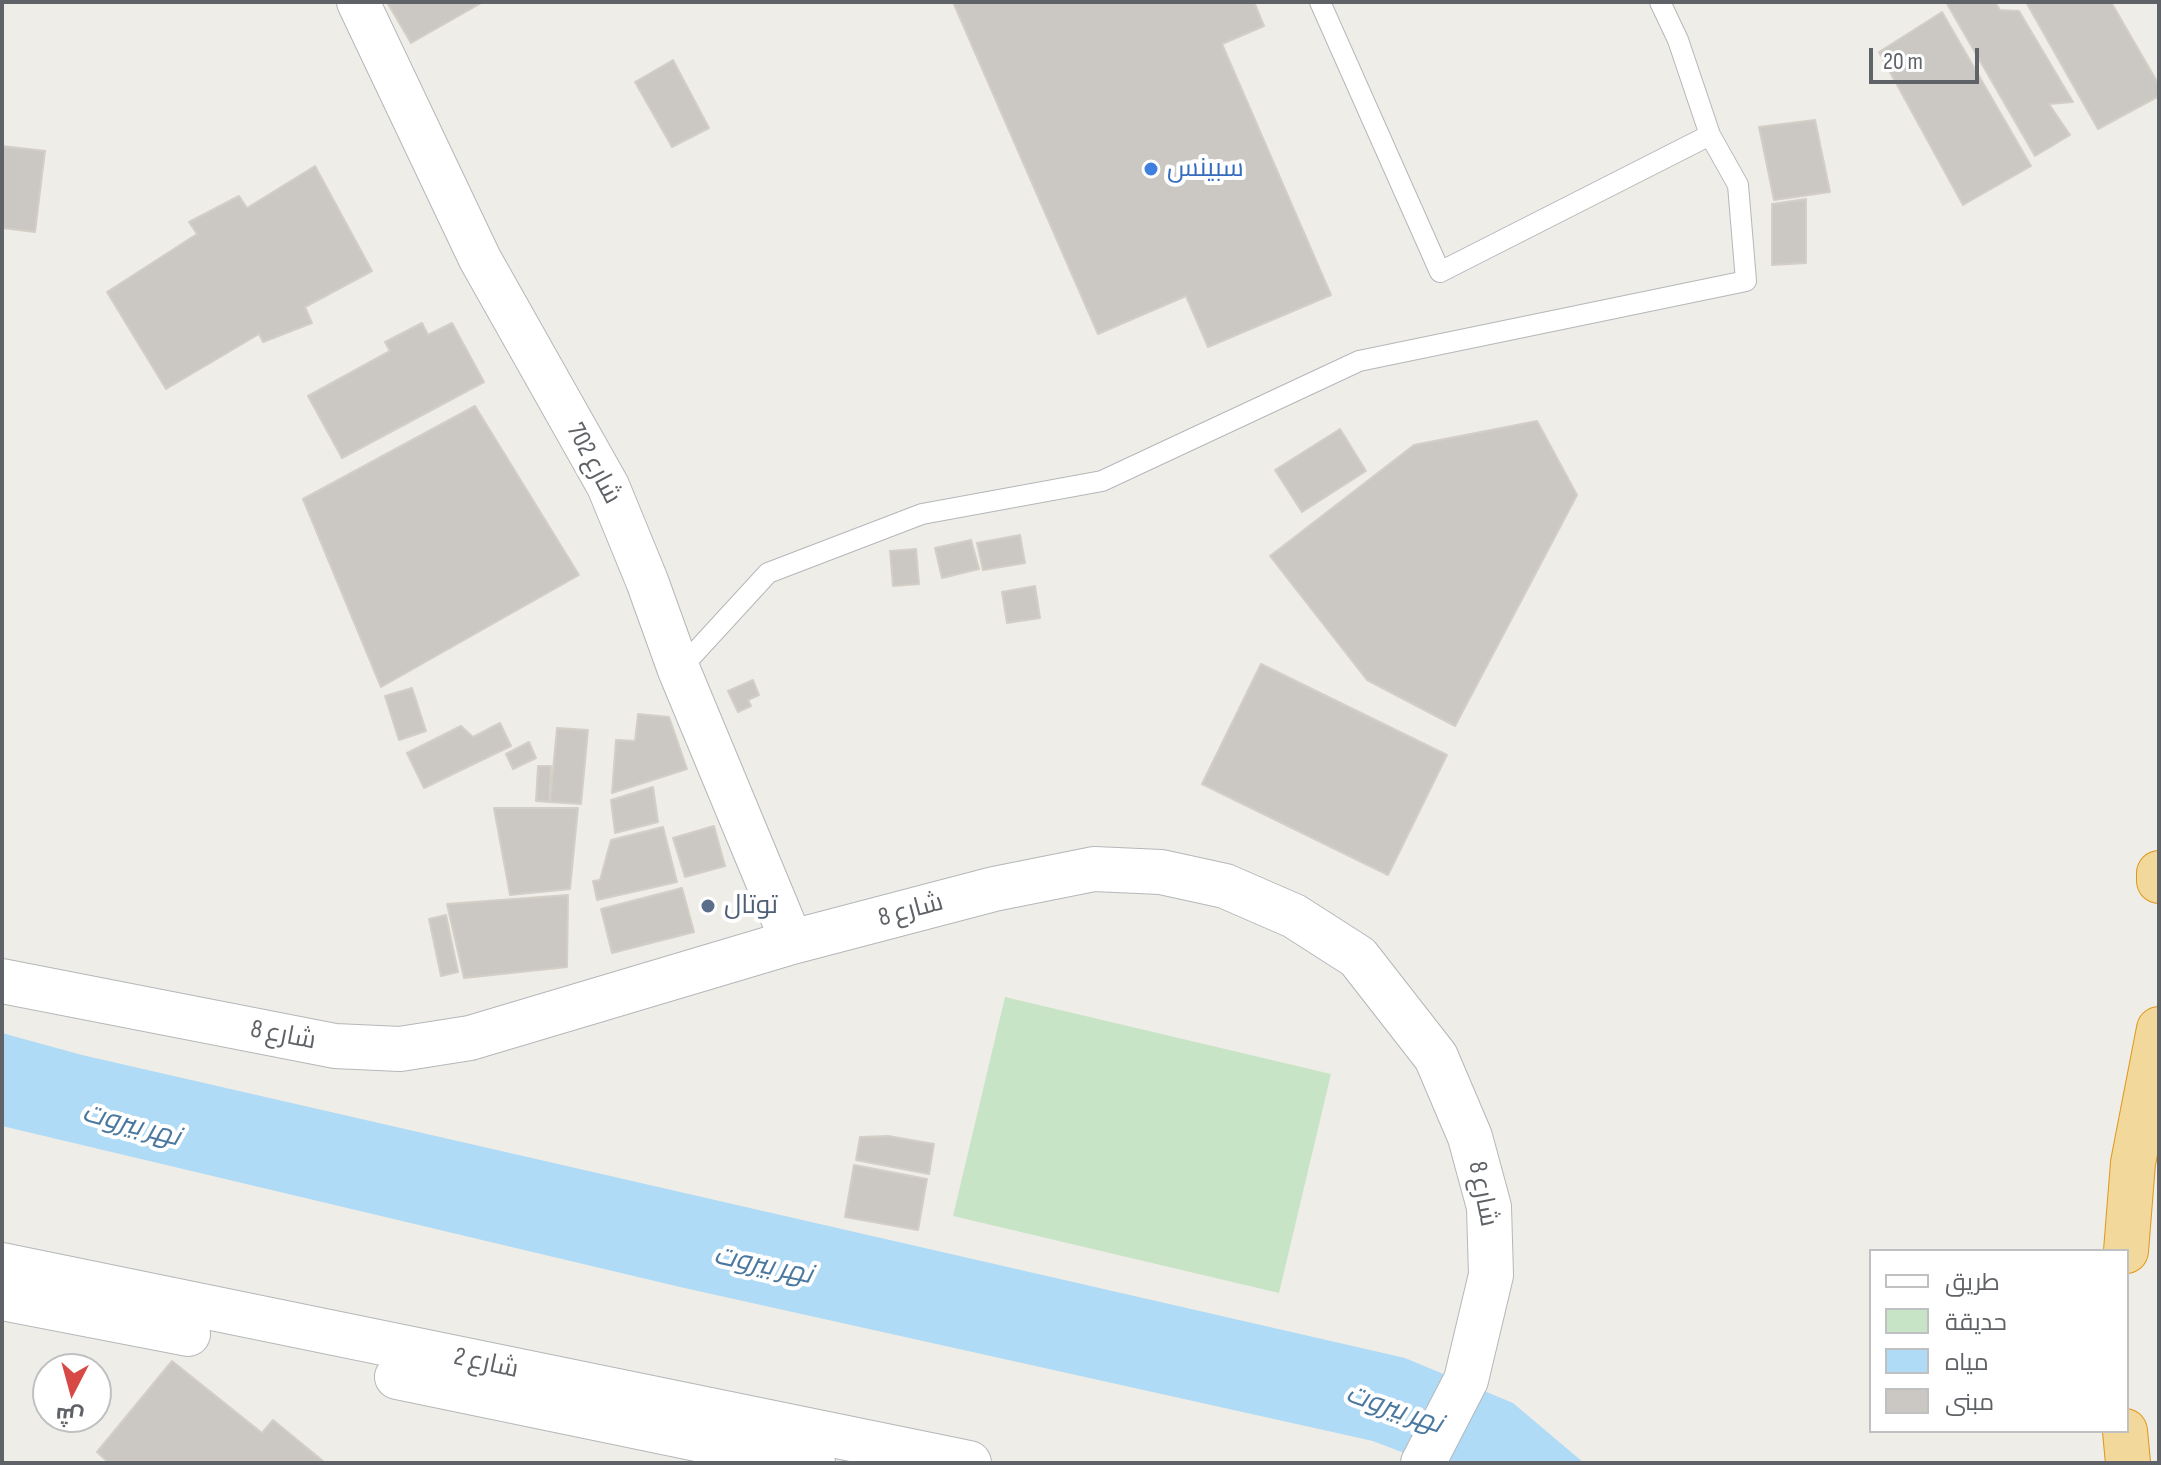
<!DOCTYPE html>
<html>
<head>
<meta charset="utf-8">
<style>
	body { margin:0 }
	#map { position:relative; width:2161px; height:1465px; overflow:hidden; background:#efede7; font-family:"Sofia Sans Condensed",Cairo,sans-serif }
	canvas { display:block }
	.frame { position:absolute; inset:0; border:4px solid #5f6266; pointer-events:none }
	.legend { position:absolute; left:1869px; top:1249px; width:260px; height:184px; box-sizing:border-box; background:#fff; border:2px solid #bfc0c2; margin:0; padding:10px 14px; list-style:none; font-size:24px; color:#5f6266 }
	.legend li { display:flex; align-items:center; gap:16px; height:40px }
	.legend b { width:40px; border:2px solid #bfc0c2 }
	.north { position:absolute; left:32px; top:1353px; width:80px; height:80px; box-sizing:border-box; background:#fff; border:2px solid #bfc0c2; border-radius:50%; rotate:186deg; font-size:22px; font-weight:700; line-height:32px; text-align:center; color:#5f6266 }
	.north::after { content:''; display:block; margin:auto; width:28px; height:36px; background:#d74945; clip-path:polygon(50% 0,100% 100%,50% 72%,0 100%) }
	.scale { position:absolute; left:1869px; top:48px; width:110px; height:36px; box-sizing:border-box; border:4px solid #5f6266; border-top:0; padding-left:10px; font-size:24px; line-height:28px; white-space:nowrap; color:#5f6266; -webkit-text-stroke:6px #fff; paint-order:stroke }
</style>
</head>
<body>
<div id="map">
<canvas width="2161" height="1465"></canvas>
<div class="frame"></div>
<ul class="legend">
<li><b style="height:10px;background:#fff"></b>طريق</li>
<li><b style="height:22px;background:#c8e4c7"></b>حديقة</li>
<li><b style="height:22px;background:#b0dbf6"></b>مياه</li>
<li><b style="height:22px;background:#cbc8c4"></b>مبنى</li>
</ul>
<div class="north">ش</div>
<div class="scale">20 m</div>
</div>
<script>
const context = document.querySelector('canvas').getContext('2d');
context.lineJoin = 'round';
function fill(path, color) { context.fillStyle = color; context.fill(path, 'evenodd'); }
function stroke(path, color, width, dash) { context.strokeStyle = color; context.lineWidth = width; context.lineCap = dash ? 'butt' : 'round'; context.setLineDash(dash || []); context.stroke(path); }
function label(font, color, halo, rows, align = 'center') {
  context.font = font + ' "Sofia Sans Condensed",Cairo,sans-serif'; context.lineWidth = 8; context.setLineDash([]); context.textBaseline = 'middle'; context.strokeStyle = halo; context.fillStyle = color; for (const [text, x, y, turn = 0] of rows) {
    context.save(); context.translate(x, y); context.rotate((+turn || 0) * Math.PI / 180); context.textAlign = isNaN(turn) ? turn : align; if (halo) context.strokeText(text, 0, 0); context.fillText(text, 0, 0); context.restore();
  }
}
fill(new Path2D(`
	M1005,997L1331,1074L1279,1293L953,1216Z`), '#c8e4c7');
fill(new Path2D(`
	M2,1033L82,1055L1405,1358L1513,1403L1584,1463H1430L1373,1441L680,1287L2,1126Z`), '#b0dbf6');
const building = new Path2D(`
	M387,2H483L411,43Z
	M953,2H1254L1264,26L1222,44L1331,295L1208,347L1186,296L1098,334Z
	M1946,2H1995L2000,10L2019,11L2073,102L2049,104L2070,135L2035,156Z
	M2026,2H2111L2159,85V96L2098,129Z
	M1942,12L2031,166L1963,205L1879,52Z
	M673,60L709,128L672,147L635,82Z
	M1815,120L1830,192L1774,200L1759,127Z
	M2,146L45,151L35,232L2,228Z
	M315,166L372,271L305,307L312,323L263,342L259,334L166,389L107,292L197,234L189,222L239,196L247,208Z
	M1806,199V263L1772,265V204Z
	M422,323L428,335L452,323L484,382L342,458L308,396L390,351L385,342Z
	M475,406L579,575L381,687L303,499Z
	M1537,421L1577,495L1455,726L1367,680L1270,556L1414,445Z
	M1340,429L1366,471L1302,512L1275,470Z
	M1020,535L1025,563L983,570L977,543Z
	M971,540L979,569L942,578L935,548Z
	M916,549L919,584L893,586L890,551Z
	M1035,586L1040,618L1007,623L1002,592Z
	M1261,664L1447,755L1388,875L1202,784Z
	M753,680L759,695L748,700L751,706L738,712L728,691Z
	M412,688L426,731L399,740L385,696Z
	M638,714L669,717L687,769L612,793L616,740L635,741Z
	M500,723L511,746L424,788L407,753L461,726L473,737Z
	M557,728L588,730L581,804L550,802Z
	M529,742L536,758L513,769L506,754Z
	M538,766H551L549,802L536,801Z
	M653,787L658,822L615,833L611,800Z
	M494,808H578L570,889L510,895Z
	M714,826L725,866L685,877L673,838Z
	M663,827L677,882L597,900L593,881L600,880L611,840Z
	M682,888L694,932L612,953L601,909Z
	M568,895L567,967L464,978L447,904Z
	M446,915L458,972L441,976L429,919Z
	M888,1136L934,1144L929,1174L856,1160L860,1137Z
	M854,1165L927,1179L918,1230L845,1217Z
	M172,1361L262,1433L273,1420L323,1461L321,1463H109L97,1452Z`);
fill(building, '#cbc8c4');
stroke(building, '#d3cec6', 2);
const service = new Path2D(`
	M1320,2L1440,272L1710,135L1678,40L1660,2
	M679,670L768,573L922,514L1102,481L1359,361L1746,281L1738,185L1710,135`);
const minor = new Path2D(`
	M358,2L480,259L608,486L647,581L679,670L792,942`);
const tertiary = new Path2D(`
	M2,981L335,1046L400,1049L470,1038L792,942L994,889L1094,869L1161,872L1225,886L1294,916L1358,957L1436,1057L1470,1137L1489,1207L1491,1275L1466,1380L1423,1463
	M2,1265L969,1463
	M2,1298L188,1334
	M397,1377L813,1463`);
const motorway = new Path2D(`
	M2159,873V881
	M2126,1251L2133,1163L2159,1029
	M2125,1431L2128,1463`);
stroke(service, '#b4b7ba', 22);
stroke(minor, '#b4b7ba', 44);
stroke(tertiary, '#b4b7ba', 46);
stroke(motorway, '#de9719', 46);
stroke(service, '#fff', 20);
stroke(minor, '#fff', 42);
stroke(tertiary, '#fff', 44);
stroke(motorway, '#f2d89b', 44);
for (const [x, y, r, color] of [
	[1151,169,8,"#3f7fe0"],
	[708,906,8,"#5c6f8a"]
]) { const dot = new Path2D(); dot.arc(x, y, r, 0, 2 * Math.PI); context.fillStyle = color; context.fill(dot); stroke(dot, '#fff', 3); }
label('26px', '#366cbe', '#fff', [
	["سبينس",1167,169]
], 'left');
label('26px', '#5f6266', '#fff', [
	["شارع 702",593,464,62],
	["شارع 8",911,911,-15],
	["شارع 8",283,1036,11],
	["شارع 8",1482,1194,79],
	["شارع 2",486,1364,12]
]);
label('26px', '#4e5e75', '#fff', [
	["توتال",724,906]
], 'left');
label('italic 28px', '#4a789f', '#fff', [
	["نهر بيروت",131,1126,15],
	["نهر بيروت",763,1266,12],
	["نهر بيروت",1394,1410,19]
]);
</script>
</body>
</html>
